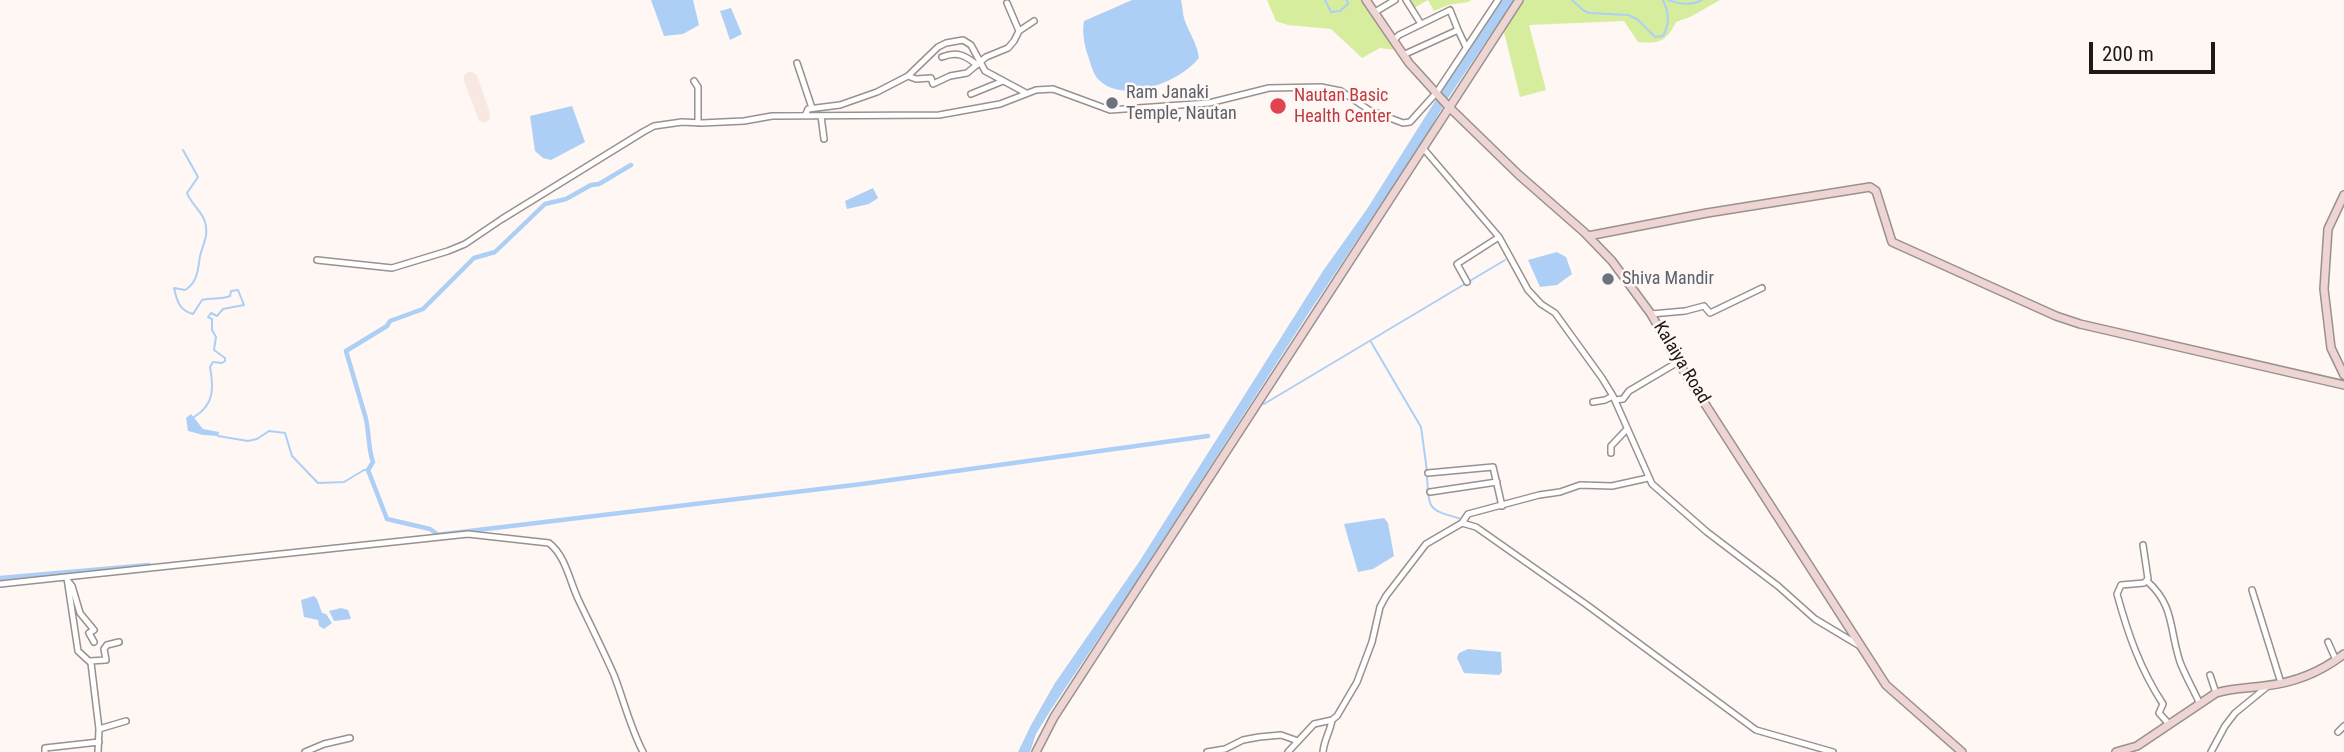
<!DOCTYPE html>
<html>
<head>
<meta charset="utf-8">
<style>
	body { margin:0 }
	#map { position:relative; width:2344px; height:752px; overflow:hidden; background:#fef7f4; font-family:"Roboto Condensed",sans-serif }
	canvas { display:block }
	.scale { position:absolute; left:2089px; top:42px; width:126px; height:32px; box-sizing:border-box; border:4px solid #1d1918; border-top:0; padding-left:9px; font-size:21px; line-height:24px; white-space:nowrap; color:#1d1918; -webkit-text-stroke:5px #fef7f4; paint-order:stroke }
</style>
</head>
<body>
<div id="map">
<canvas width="2344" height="752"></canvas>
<div class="scale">200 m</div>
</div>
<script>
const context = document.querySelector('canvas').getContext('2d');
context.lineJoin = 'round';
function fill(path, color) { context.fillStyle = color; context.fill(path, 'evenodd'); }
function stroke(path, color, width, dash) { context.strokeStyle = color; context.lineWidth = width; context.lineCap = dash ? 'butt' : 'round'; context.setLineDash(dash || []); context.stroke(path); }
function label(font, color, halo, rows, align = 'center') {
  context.font = font + ' "Roboto Condensed",sans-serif'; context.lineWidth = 5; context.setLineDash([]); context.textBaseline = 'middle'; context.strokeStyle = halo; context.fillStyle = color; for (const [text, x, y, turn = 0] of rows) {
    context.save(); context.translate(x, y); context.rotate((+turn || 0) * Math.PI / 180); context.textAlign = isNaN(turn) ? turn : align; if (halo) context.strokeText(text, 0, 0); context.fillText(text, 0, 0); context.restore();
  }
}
fill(new Path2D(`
	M470,71L477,75L490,113V118L486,123L479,121L464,81V75Z`), '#f9e8e1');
fill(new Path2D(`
	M1267,0H1363L1396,50L1380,48L1362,58L1331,29L1288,25L1276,21Z
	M1409,0H1471L1469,2L1448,5L1434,11L1428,0L1414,8Z
	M1522,0H1720L1690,17L1676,22C1666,42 1659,44 1638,42L1624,21L1529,25L1546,90L1520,97L1504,32Z`), '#d6ed9e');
fill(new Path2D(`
	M651,0H693L699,25L683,34L664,36Z
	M1132,0H1181C1183,6 1182,12 1184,18C1188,32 1197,42 1199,58C1180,82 1121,106 1097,78C1092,71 1090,61 1087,53C1084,42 1082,32 1084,21Z
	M1499,0H1514L1448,98L1421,144L1310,311L1133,587L1052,708L1036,734L1030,752H1018L1031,725L1055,683L1139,562L1323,271L1367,209Z
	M731,8L742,34L730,40L720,11Z
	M572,106L585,142L551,160L543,158L535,151L530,116Z
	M873,188L878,198L869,204L847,209L845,201Z
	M1557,252L1566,257L1572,274L1557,285L1540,287L1528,260Z
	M191,414L203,429L219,432L218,436L203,435L188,431L186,418Z
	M1384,518L1388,523L1394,556L1373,569L1358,572L1344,524Z
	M314,596L317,599L322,613L326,614L332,623L324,629L319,626L318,620L304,617L301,600Z
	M341,608L348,610L351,619L334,621L329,611Z
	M1468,649L1501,652L1502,672L1499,675L1464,673L1457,658L1459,653Z`), '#adcff6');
stroke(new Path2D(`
	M1325,0L1331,12L1340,11L1348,4L1347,0
	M1572,0L1583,10L1589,13L1628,15L1637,19L1655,37L1663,36C1670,23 1669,13 1663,0
	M1668,0C1680,4 1690,6 1702,0
	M183,150L198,177L187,193C191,204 202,211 205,222C209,235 203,244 200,256C198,269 198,282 185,290L174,288C177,301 179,310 193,314L202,300C212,297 220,300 230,296L231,291L238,290L244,305L223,309L217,316L211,313L208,317L212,319V330L216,337L214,350L225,358V361L222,363L213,362L210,367C214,389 214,405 194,417
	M1371,342L1421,427L1427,471
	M1264,404L1505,260
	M218,436L248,441L257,439L269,431L285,433L292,456L318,483L344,482L364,470H368
	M1427,476C1429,511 1428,509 1461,519
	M1479,526L1517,553`), '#adcff6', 2);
stroke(new Path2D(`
	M437,534L430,529L387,519L368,470L373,462C367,446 370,428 364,412C358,392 352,372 346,351L387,326L390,321L423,309L474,258L495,252L545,204L566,199L591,185L599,184L631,165
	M436,535L862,484L1208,436
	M0,578L149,565`), '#adcff6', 4.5);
const street = new Path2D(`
	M1406,0L1421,24
	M1007,3L1019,31
	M1375,12L1395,0
	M1458,30L1466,47
	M1394,40L1399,35L1450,10L1458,30L1403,55
	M942,57C957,51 965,55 977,65
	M797,63L812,108
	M908,76L916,79L931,78L933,84L950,76L967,73L986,57L1008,48L1014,41L1019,31L1034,21
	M694,81L698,87V123
	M971,94L1003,81
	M805,116L808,109L840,105L877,92L908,76L938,47L946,43L963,40L971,45L985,71L1026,93
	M821,116L824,139
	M1423,148L1499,237L1528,290L1541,304L1555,313L1602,378L1613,396L1652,484L1707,532L1778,586L1815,619L1860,646
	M317,260L392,268L448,251L465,244L502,219L643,132L654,126L682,122L702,123L744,121L772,116L939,115L1000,104L1036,90L1053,89L1110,110L1209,103L1269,88L1321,87L1341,91L1369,110L1403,123L1410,122L1437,92L1498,0
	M1467,282L1457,264L1499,237
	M1651,314L1685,311L1704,306L1710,313L1762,288
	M1615,400L1623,399L1629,391L1678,362
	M1593,402L1605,400L1613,396
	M1611,453V446L1627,429
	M1428,473L1493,467L1502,506
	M1430,492L1497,482
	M1462,523L1468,514L1539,495L1560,492L1580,485L1612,486L1648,478
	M2143,545L2148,579L2144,583L2121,585L2117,594C2128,634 2140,669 2163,704L2159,713L2169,724
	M67,578L78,651L91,663L99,729L98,752
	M68,581L72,586L80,613L94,630L89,633L94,642
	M2147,581C2175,606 2169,629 2180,662C2185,675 2193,689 2199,702
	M0,584L468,534L549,543C566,556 570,583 579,601C591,626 603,650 614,675C624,701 630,727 643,752
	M2252,590L2281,683
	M2328,642L2336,660
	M90,661L106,660L104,649L107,645L119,642
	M2210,675L2216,693
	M99,729L126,721
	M2338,732L2344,726
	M45,752V748L99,742
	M305,752L324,744L350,738
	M1207,752L1225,749L1243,740L1259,737L1281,735L1298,741
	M1288,752L1314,724L1332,720L1337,716L1357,682L1372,642L1380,607L1386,596L1426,544L1462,523L1476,527L1587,605L1756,730L1833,752
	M1323,752C1324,740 1330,732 1332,720
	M2211,752L2225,726L2235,713L2268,686`);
const secondary = new Path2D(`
	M1366,0L1409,63L1448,106L1519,175L1584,232L1612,261L1651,314L1678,362L1886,685L1962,752
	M2344,195L2328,229L2324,289L2331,348L2344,375
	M1588,236L1707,213L1870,187L1876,191L1892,242L2056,316L2080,324L2344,385
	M1036,752L1054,717L1519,0
	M2116,752L2137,746L2216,693C2231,688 2248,688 2264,686C2293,683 2321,672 2344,654`);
stroke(street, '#99918e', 8);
stroke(secondary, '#99918e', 10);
stroke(street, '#fff', 5);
stroke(secondary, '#eed4d3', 7);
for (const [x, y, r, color] of [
	[1112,103,7,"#6b7280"],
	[1278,106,9,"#e0444e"],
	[1608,279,7,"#6b7280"]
]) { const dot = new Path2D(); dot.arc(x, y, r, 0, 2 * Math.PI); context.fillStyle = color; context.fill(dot); stroke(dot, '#fef7f4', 2.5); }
label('18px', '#5b616d', '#fef7f4', [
	["Ram Janaki",1126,93],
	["Temple, Nautan",1126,114],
	["Shiva Mandir",1622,279]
], 'left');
label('18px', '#be3a42', '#fef7f4', [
	["Nautan Basic",1294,96],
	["Health Center",1294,117]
], 'left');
label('18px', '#1d1918', '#fef7f4', [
	["Kalaiya Road",1681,363,59]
]);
</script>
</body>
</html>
